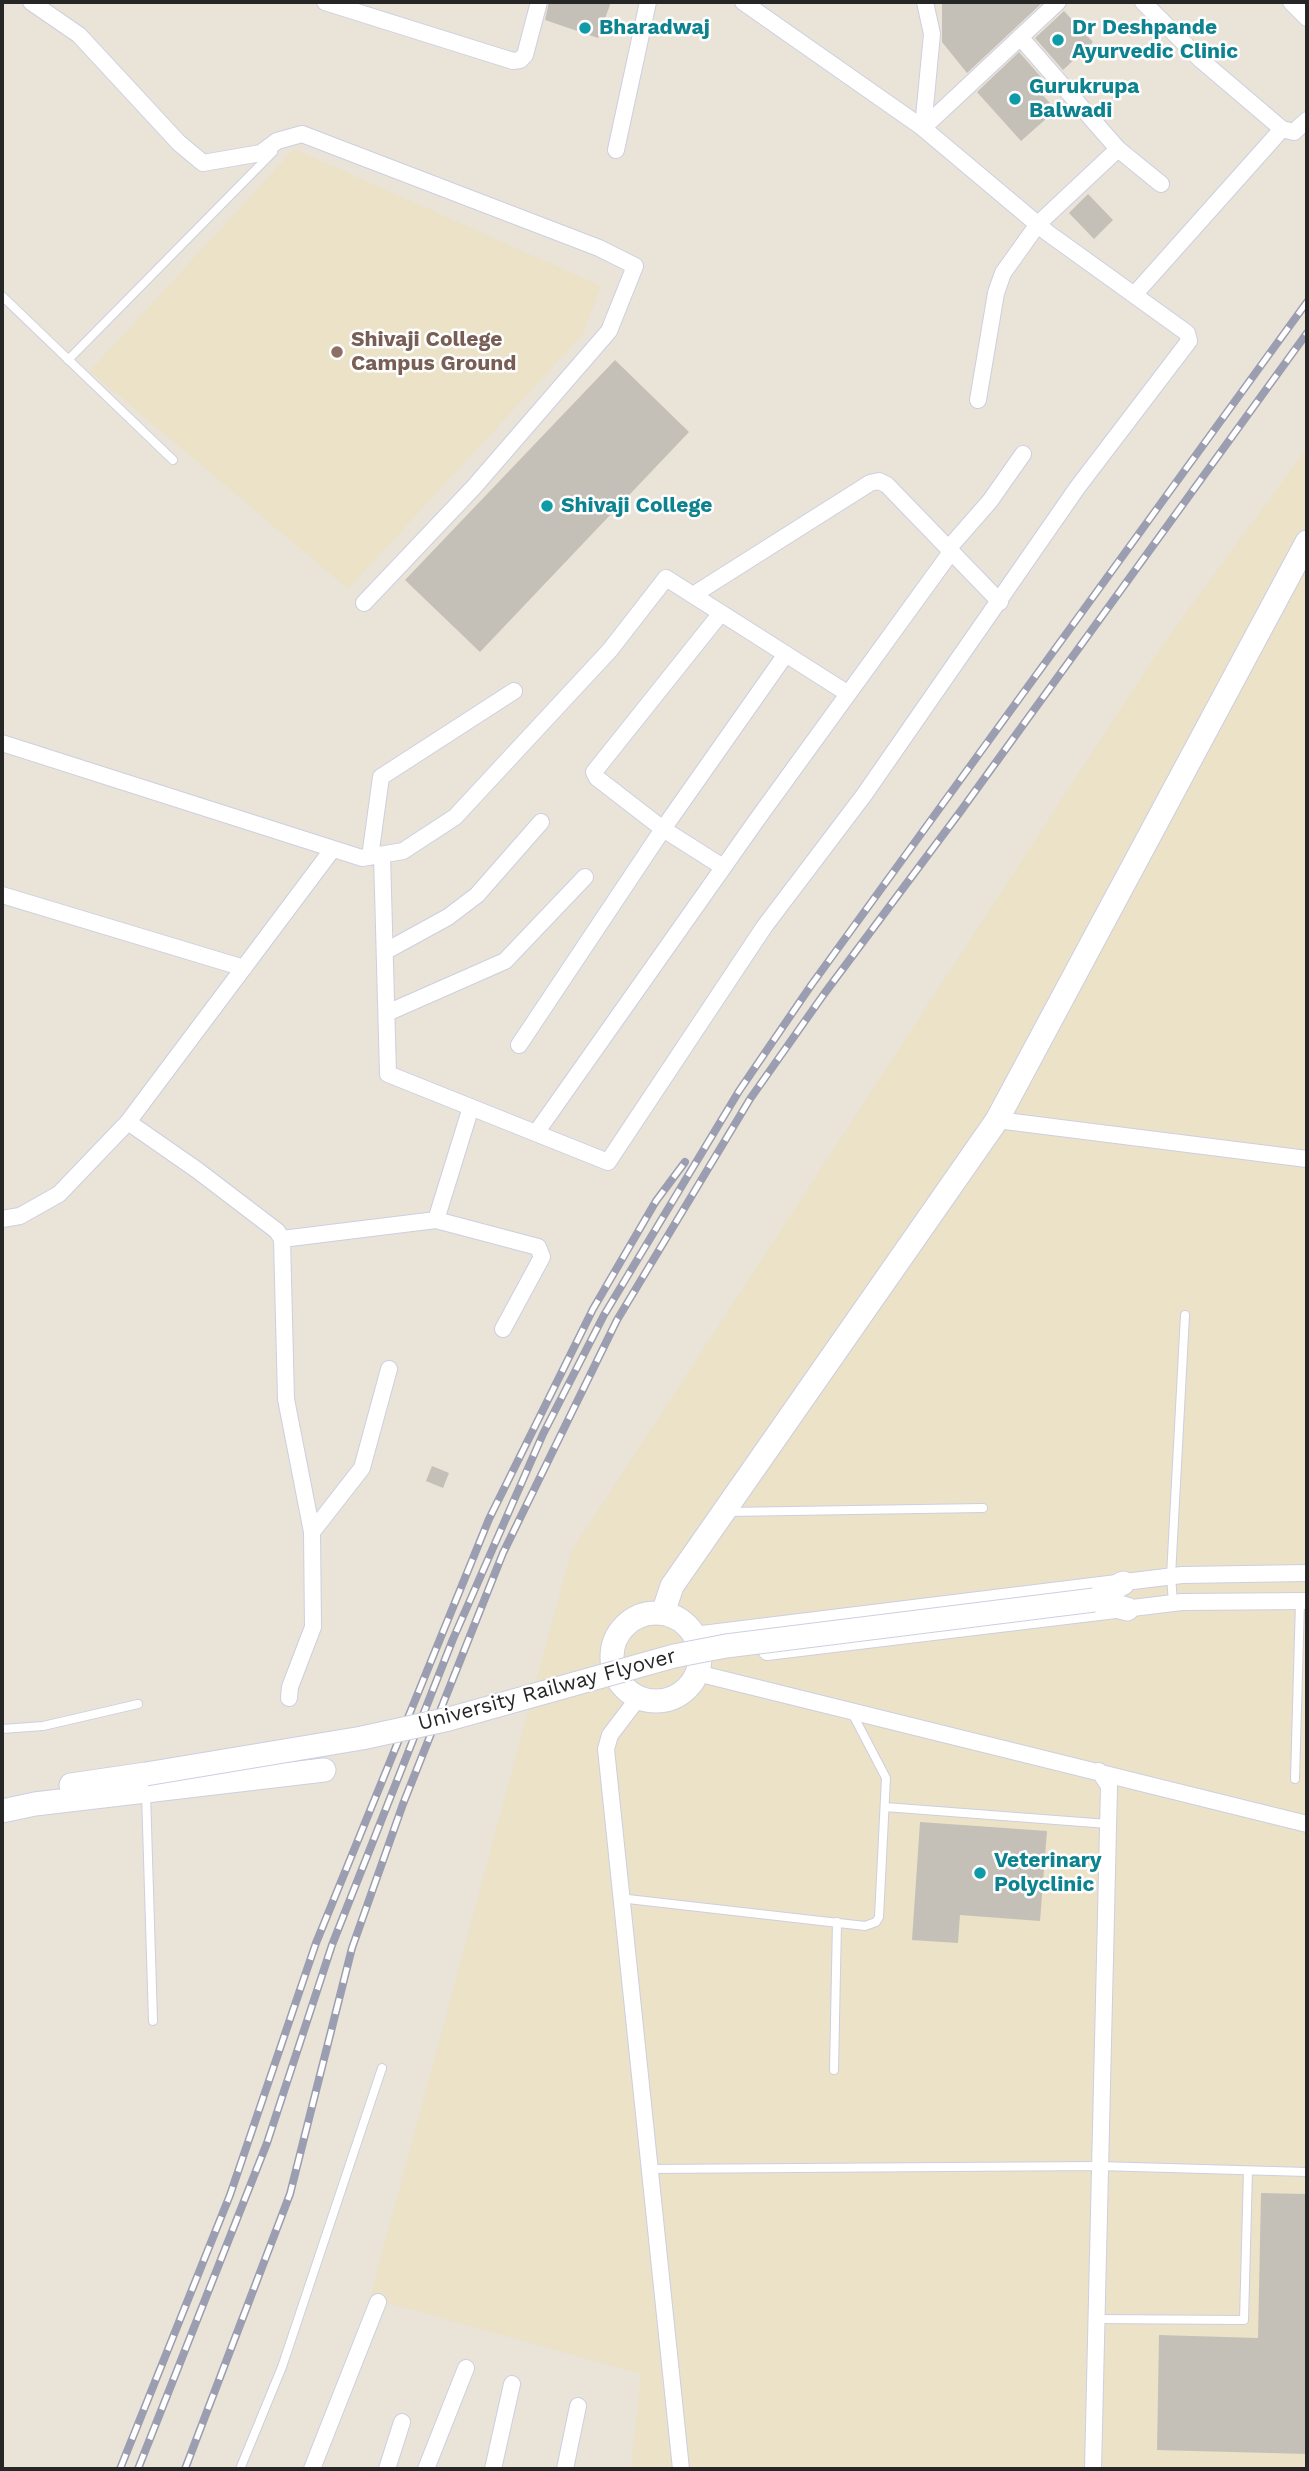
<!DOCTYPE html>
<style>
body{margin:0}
#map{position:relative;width:1309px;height:2471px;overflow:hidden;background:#e9e3d8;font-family:"Work Sans",sans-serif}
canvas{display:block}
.frame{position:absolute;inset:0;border:4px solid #262626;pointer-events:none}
</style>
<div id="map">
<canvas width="1309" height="2471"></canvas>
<div class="frame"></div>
</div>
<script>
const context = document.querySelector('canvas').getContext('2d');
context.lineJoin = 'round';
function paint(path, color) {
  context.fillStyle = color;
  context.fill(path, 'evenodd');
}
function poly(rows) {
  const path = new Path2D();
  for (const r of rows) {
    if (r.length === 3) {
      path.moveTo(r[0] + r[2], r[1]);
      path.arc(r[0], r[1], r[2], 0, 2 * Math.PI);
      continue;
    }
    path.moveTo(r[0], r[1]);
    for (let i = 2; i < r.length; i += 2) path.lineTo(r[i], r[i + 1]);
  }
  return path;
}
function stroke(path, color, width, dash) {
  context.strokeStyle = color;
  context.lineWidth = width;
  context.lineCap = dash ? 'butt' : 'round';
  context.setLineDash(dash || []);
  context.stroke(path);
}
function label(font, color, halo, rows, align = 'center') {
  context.font = font + ' "Work Sans",sans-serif';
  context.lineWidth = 5;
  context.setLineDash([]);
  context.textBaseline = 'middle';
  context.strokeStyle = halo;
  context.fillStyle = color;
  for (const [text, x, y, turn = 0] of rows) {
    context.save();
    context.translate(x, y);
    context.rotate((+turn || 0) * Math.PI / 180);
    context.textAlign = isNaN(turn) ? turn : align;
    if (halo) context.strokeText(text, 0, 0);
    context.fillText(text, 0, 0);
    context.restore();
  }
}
paint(poly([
 [294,149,601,286,583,334,348,589,90,371],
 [1307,448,1307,2469,631,2469,641,2374,370,2298,571,1552,1163,644]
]), '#ebe2c7');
paint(poly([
 [549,2,611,2,598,38,545,20],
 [942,2,1043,2,967,73,942,42],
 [1064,11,1093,42,1063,70,1035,38],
 [1019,52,1048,85,1040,92,1056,110,1021,141,977,92],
 [1088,194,1113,220,1094,239,1069,213],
 [615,360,689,432,480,652,405,580],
 [432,1466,449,1473,443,1488,426,1481],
 [920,1822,1047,1831,1040,1921,960,1915,958,1943,912,1940],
 [1261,2193,1307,2194,1307,2454,1157,2450,1159,2335,1258,2338]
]), '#c4c0b8');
const lane = poly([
 [2,296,173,460],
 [68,360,273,152],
 [727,1512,983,1508],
 [1173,1603,1171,1576,1185,1315],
 [2,1729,43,1726,138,1704],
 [1295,1779,1300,1601],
 [146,1793,153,2021],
 [885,1807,1108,1824],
 [619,1898,865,1926,876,1922,879,1917,886,1778,851,1711],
 [834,2070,837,1922],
 [649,2169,1099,2166,1307,2172],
 [1096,2319,1244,2320,1248,2171],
 [240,2469,282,2367,382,2068]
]);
const street = poly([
 [31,2,79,35,179,143,203,163,261,153,277,141,302,134,599,248,635,266,609,331,474,487,364,603],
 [325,2,513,61,520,60,525,55,539,2],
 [1143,2,1201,60,1282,129,1294,132,1307,120],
 [1291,2,1307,18],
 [1020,37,1118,149,1161,184],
 [923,128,1058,2],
 [923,128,932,34,925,2],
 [616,150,648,2],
 [1134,295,1282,129],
 [978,400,996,293,1003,273,1038,224,1118,149],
 [948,549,990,501,1023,454],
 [693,595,870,483,879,481,887,485,1000,602],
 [721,613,594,772,597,778,663,829,723,867],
 [2,743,362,858,403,851,455,817,610,650,666,578,847,693],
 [382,855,388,1074,608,1162,764,927,864,795,1077,488,1189,341,1187,333,1048,233,923,128,743,2],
 [370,857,381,777,514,691],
 [2,895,244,968],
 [386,951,448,917,477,895,541,822],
 [387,1013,505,961,585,877],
 [519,1045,663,829,786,654],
 [997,1120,1307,1159],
 [128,1122,197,1170,277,1231,282,1239,286,1399,312,1532,313,1627,290,1687,289,1698],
 [536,1133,756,821,951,552],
 [2,1219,20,1216,59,1194,128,1122,332,850],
 [436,1220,471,1107],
 [282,1239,436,1220,538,1247,542,1257,503,1329],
 [312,1532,362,1468,389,1369],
 [694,1635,1182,1575,1307,1573],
 [767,1652,1182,1602,1307,1601],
 [697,1673,1307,1824],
 [639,1697,610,1735,606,1749,681,2469],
 [312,2469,378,2302],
 [387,2469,402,2422],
 [426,2469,466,2368],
 [493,2469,512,2384],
 [565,2469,578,2406],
 [1093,2469,1109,1786,1099,1771]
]);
const secondary = poly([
 [1094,1600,1123,1583],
 [1094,1600,1127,1609],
 [663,1613,672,1586,997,1120,1307,542],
 [656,1657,44],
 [71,1785,146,1774],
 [2,1811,35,1804,324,1770]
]);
stroke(lane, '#cdcfe0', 10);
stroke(street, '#cdcfe0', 18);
stroke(secondary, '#cdcfe0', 25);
stroke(lane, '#fff', 8);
stroke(street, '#fff', 16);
stroke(secondary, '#fff', 23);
const rail = poly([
 [120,2469,230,2195,316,1943,489,1519,593,1309,656,1201,685,1162],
 [138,2469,267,2143,332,1945,453,1639,543,1434,604,1315,739,1091,812,984,1307,302],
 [185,2469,290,2194,352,1948,403,1804,503,1553,617,1320,750,1099,824,994,960,812,1307,333]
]);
stroke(rail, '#9b9db1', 8);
stroke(rail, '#fff', 5, [16]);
const secondaryBridge = poly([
 [146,1774,362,1738,449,1719,674,1656,726,1646,1094,1600]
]);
stroke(secondaryBridge, '#cdcfe0', 25, []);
stroke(secondaryBridge, '#fff', 23);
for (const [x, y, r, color] of [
 [585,28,7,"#0f9aa8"],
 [1058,40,7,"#0f9aa8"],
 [1015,99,7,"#0f9aa8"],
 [337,352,7,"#8d6e63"],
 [547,506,7,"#0f9aa8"],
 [980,1873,7,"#0f9aa8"]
]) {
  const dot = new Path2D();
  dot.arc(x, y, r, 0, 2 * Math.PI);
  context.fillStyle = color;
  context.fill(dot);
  stroke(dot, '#fff', 2.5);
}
label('bold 21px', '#0d838f', '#fff', [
 ["Bharadwaj",599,28],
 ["Dr Deshpande",1072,28],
 ["Ayurvedic Clinic",1072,52],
 ["Gurukrupa",1029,87],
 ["Balwadi",1029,111],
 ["Shivaji College",561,506],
 ["Veterinary",994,1861],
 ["Polyclinic",994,1885]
], 'left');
label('bold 21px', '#785e54', '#fff', [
 ["Shivaji College",351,340],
 ["Campus Ground",351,364]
], 'left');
label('21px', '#262626', '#fff', [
 ["University Railway Flyover",547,1690,-15]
]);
</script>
